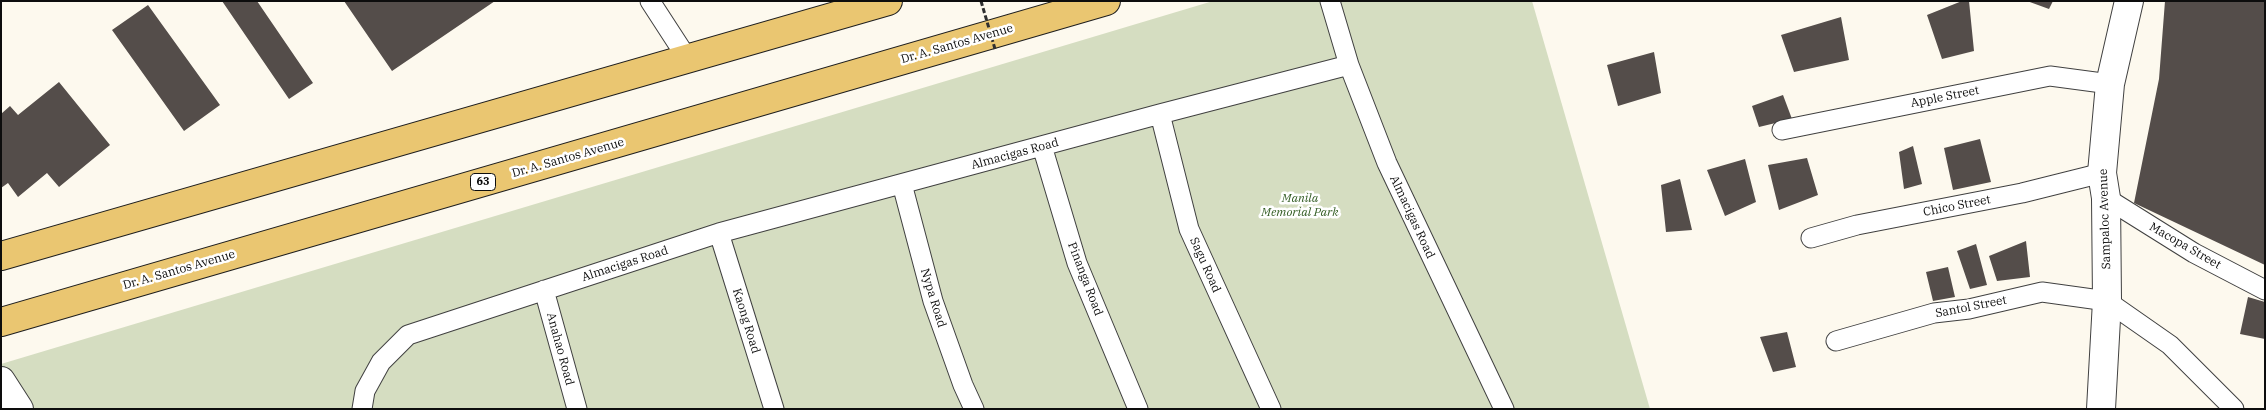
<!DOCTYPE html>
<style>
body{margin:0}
#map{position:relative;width:2266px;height:410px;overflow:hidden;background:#fdf9ee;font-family:"IBM Plex Serif",serif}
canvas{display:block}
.frame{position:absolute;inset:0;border:2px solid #0d0d0d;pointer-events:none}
</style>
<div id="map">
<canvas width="2266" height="410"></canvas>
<div class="frame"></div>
</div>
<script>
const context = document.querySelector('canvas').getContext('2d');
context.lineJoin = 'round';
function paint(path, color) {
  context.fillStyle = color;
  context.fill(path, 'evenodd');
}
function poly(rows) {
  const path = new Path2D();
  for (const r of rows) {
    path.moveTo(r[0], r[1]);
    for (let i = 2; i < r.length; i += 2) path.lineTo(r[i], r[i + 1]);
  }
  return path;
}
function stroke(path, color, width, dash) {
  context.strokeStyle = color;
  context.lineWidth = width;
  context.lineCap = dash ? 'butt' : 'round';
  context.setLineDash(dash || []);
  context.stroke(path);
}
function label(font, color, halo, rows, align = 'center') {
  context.font = font + ' "IBM Plex Serif",serif';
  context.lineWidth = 5;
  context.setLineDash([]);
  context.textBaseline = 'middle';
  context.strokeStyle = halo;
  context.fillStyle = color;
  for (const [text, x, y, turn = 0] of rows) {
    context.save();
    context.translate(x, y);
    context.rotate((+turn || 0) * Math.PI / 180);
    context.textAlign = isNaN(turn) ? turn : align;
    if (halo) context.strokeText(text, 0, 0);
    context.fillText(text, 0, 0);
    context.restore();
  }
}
paint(poly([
 [1213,1,1532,1,1650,409,1,409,1,364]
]), '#d5ddc1');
paint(poly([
 [222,1,257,1,313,83,289,99],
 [344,1,495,1,392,71],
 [1962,1,1969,1,1974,51,1942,59,1927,15],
 [2027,1,2053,1,2049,9],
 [2165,1,2265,1,2265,265,2134,203,2159,79],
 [148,5,220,105,184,131,112,30],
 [1841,17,1849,60,1794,72,1781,35],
 [1654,52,1661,93,1618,106,1607,65],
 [59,82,110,145,59,187,47,173,18,197,8,183,1,188,1,114,10,106,18,115],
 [1783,95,1792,119,1759,127,1752,106],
 [1980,139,1991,182,1953,190,1944,148],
 [1913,146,1922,184,1904,189,1899,152],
 [1807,158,1818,195,1779,210,1768,165],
 [1745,159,1756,202,1725,216,1707,170],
 [1680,179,1692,230,1666,232,1661,185],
 [2026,241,2030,277,1997,281,1989,256],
 [1976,244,1987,285,1970,289,1957,251],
 [1948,267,1955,297,1933,301,1926,272],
 [2248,297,2265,302,2265,339,2240,334],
 [1787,332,1796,367,1773,372,1760,337]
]), '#544d4a');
const lane = poly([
 [650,1,687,58],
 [1330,1,1349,65,1387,163,1504,409],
 [1160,114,1189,229,1271,409],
 [1782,130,2050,76,2110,84],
 [1042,146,1077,263,1138,409],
 [902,184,933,301,963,385,974,409],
 [2106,198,2194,253,2265,290],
 [719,233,774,409],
 [1811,238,1857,225,2022,193,2102,173],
 [544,290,577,409],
 [1836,341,1934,313,1969,309,2042,292,2107,301,2170,345,2234,409],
 [362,409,365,391,381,362,408,335,719,233,1160,114,1349,65]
]);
const street = poly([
 [1,381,19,409],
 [2101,409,2107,301,2106,198,2102,173,2110,84,2129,1]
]);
const primary = poly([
 [1,256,888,1],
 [1,322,1106,1]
]);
stroke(lane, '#404040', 21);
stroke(street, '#404040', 30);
stroke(primary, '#1e1e1e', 30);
stroke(lane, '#fff', 19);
stroke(street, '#fff', 28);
stroke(primary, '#eac671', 28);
stroke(poly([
 [981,1,995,49]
]), '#2f2f2f', 3, [5, 2.5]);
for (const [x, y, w] of [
 [483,182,25]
]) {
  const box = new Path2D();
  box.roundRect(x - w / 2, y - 8.5, w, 17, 4);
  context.fillStyle = '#fff';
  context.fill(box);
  stroke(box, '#0d0d0d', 1);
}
label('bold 11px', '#0d0d0d', null, [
 ["63",483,182]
]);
label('12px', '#0d0d0d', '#fff', [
 ["Dr. A. Santos Avenue",957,44,-16],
 ["Apple Street",1945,97,-11],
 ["Almacigas Road",1015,154,-15],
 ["Dr. A. Santos Avenue",568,158,-16],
 ["Chico Street",1957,206,-11],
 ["Almacigas Road",1412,217,65],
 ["Sampaloc Avenue",2105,219,-92],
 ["Macopa Street",2185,246,30],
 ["Almacigas Road",625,264,-18],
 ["Sagu Road",1205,265,66],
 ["Dr. A. Santos Avenue",179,270,-16],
 ["Pinanga Road",1085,279,69],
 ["Nypa Road",933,298,73],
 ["Santol Street",1971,307,-11],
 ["Kaong Road",746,321,73],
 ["Anahao Road",560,349,75]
]);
label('italic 12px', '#335d24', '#fff', [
 ["Manila",1300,199],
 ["Memorial Park",1300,213]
]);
</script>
